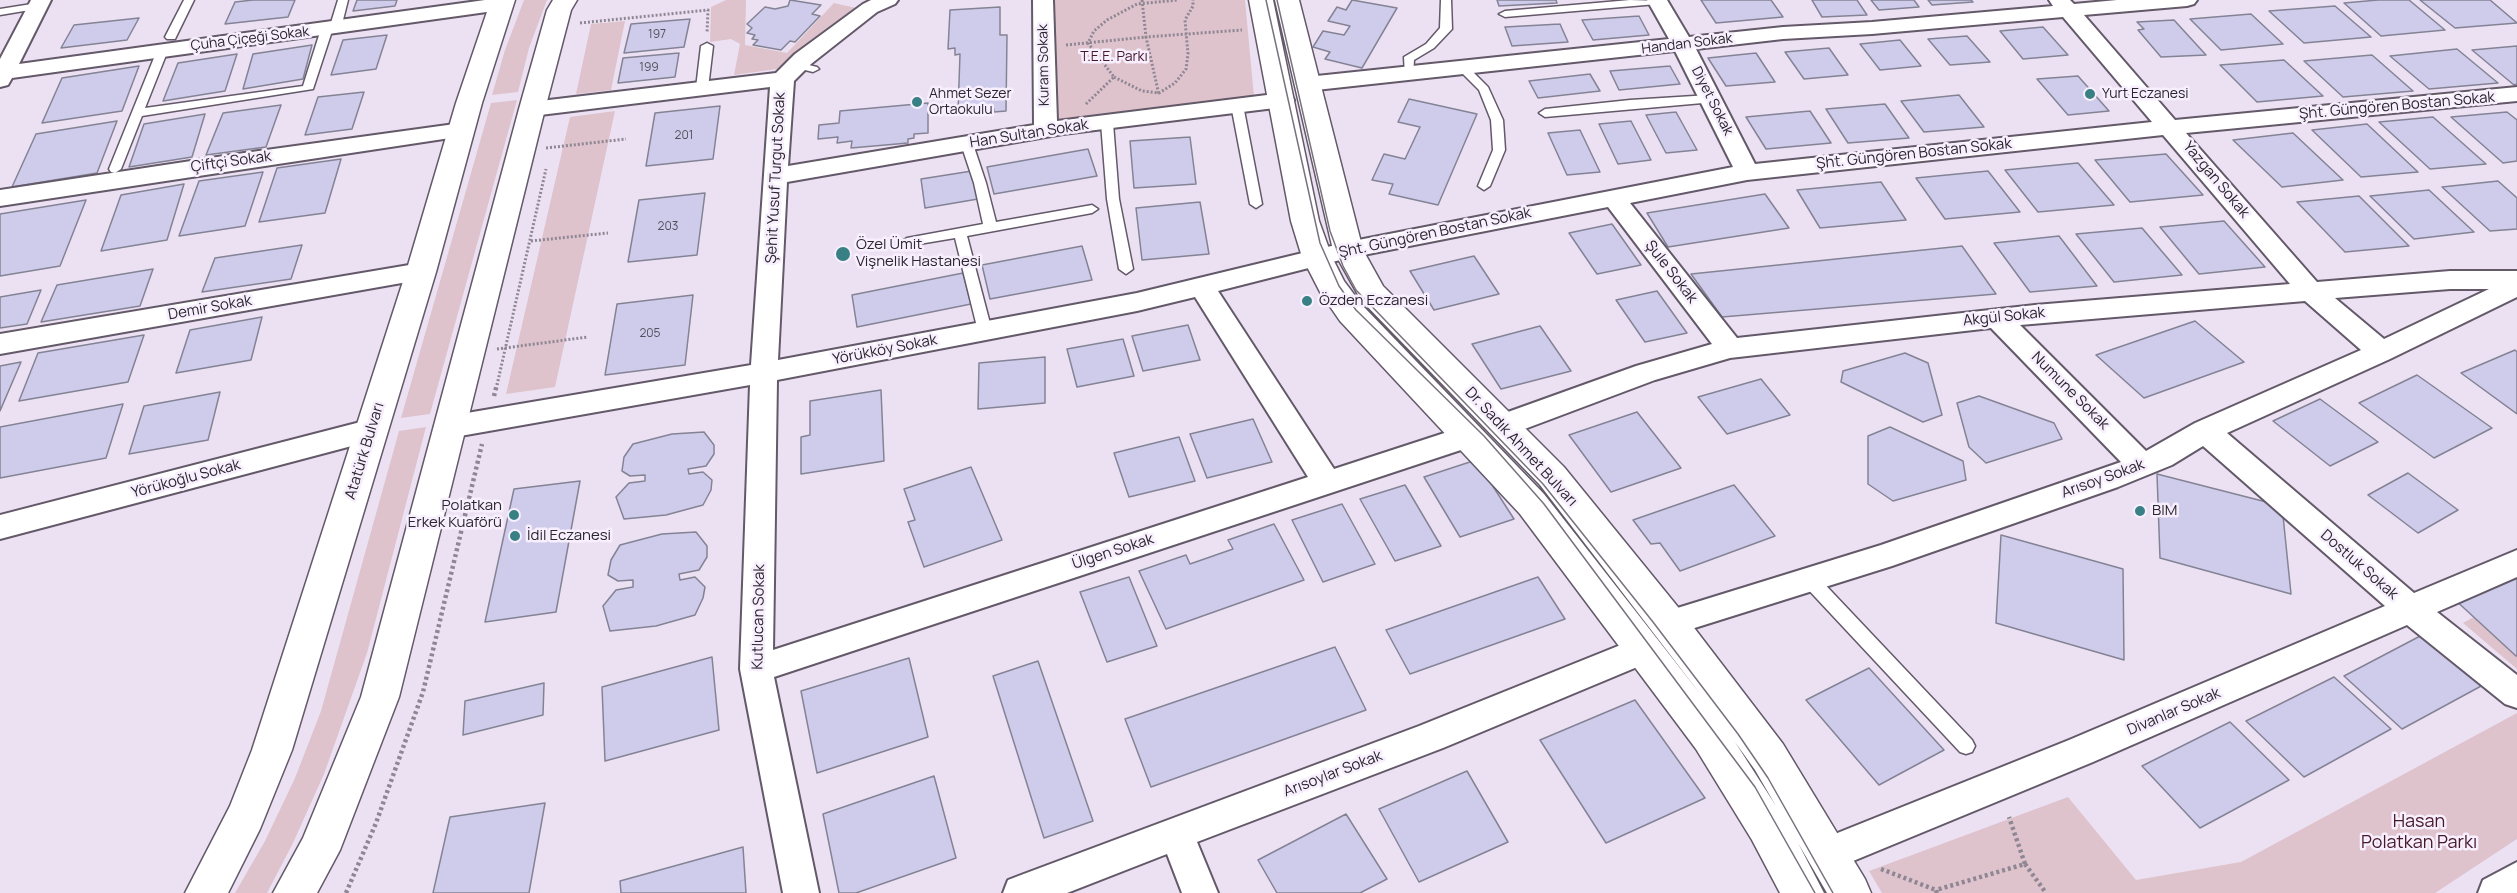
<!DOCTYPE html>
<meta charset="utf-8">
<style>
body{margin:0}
canvas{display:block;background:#ece1f3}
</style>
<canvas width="2517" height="893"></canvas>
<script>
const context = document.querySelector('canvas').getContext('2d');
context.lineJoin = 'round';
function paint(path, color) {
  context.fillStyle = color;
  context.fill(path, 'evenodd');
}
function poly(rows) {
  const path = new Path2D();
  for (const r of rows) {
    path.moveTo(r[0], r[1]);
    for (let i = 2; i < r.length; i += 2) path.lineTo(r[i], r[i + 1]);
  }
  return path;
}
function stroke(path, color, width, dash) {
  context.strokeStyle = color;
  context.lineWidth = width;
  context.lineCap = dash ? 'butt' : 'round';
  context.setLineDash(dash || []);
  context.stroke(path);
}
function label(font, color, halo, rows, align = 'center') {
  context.font = font + ' Manrope,sans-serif';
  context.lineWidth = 5;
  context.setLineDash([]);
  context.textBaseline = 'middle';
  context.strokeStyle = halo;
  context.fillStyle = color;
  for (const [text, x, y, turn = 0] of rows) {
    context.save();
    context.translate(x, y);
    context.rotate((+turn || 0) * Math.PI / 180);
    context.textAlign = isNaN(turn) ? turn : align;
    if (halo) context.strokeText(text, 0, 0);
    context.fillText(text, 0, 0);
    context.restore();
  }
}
paint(poly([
 [524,0,547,0,529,48,518,92,492,95,505,50],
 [726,0,746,0,745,45,787,53,834,3,856,8,777,69,734,75,740,44,731,39,710,42,711,7],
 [1054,0,1245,0,1254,97,1058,122],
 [625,21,611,90,576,94,591,24],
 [517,100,430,414,401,418,491,103],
 [615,111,555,387,506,394,570,117],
 [426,427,367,653,324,774,293,843,267,893,235,893,265,841,295,778,321,711,399,431],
 [2517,593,2517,669,2463,623],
 [2517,713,2517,839,2435,893,1882,893,1869,871,2068,797,2136,880,2241,862]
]), '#dec3cc');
const building = poly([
 [253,0,295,0,288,17,225,24,235,2,253,0],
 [357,0,397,0,395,6,353,11,357,0],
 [790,0,821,5,812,14,820,16,795,42,790,41,781,50,753,45,758,40,752,39,755,35,747,33,752,28,747,24,765,7,775,9,788,6,790,0],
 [1352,0,1397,8,1362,68,1325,59,1330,52,1313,47,1323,31,1344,35,1350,26,1328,21,1337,7,1346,10,1352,0],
 [1497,0,1556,0,1557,3,1499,6,1497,0],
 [1701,0,1771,0,1783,17,1716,23,1701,0],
 [1812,0,1857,0,1867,15,1822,17,1812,0],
 [1871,0,1914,0,1919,7,1879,10,1871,0],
 [1928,0,1971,0,1973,2,1932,5,1928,0],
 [2378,0,2409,0,2445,30,2381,36,2344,3,2378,0],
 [2420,0,2490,0,2517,23,2455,28,2420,0],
 [2335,6,2371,37,2304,43,2269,11,2335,6],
 [1000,7,1000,35,1007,35,1006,111,994,112,994,109,958,112,960,54,955,55,955,48,948,49,950,10,1000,7],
 [2251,14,2283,44,2221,50,2190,19,2251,14],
 [1639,16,1649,35,1593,40,1582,20,1639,16],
 [139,18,127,40,61,48,74,25,139,18],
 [690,19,684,47,624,53,631,24,690,19],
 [2174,20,2206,55,2161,57,2138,30,2144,29,2137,22,2174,20],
 [1560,24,1568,42,1512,46,1505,27,1560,24],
 [2043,27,2068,55,2023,59,2000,31,2043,27],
 [387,35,376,69,331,75,343,40,387,35],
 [1967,36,1990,62,1950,65,1928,39,1967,36],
 [1900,40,1921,66,1880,70,1860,44,1900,40],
 [312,45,303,79,243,89,253,54,312,45],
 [2517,46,2517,84,2514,85,2472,50,2517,46],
 [1829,48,1848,75,1804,79,1785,52,1829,48],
 [2457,49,2498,83,2429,89,2390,56,2457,49],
 [679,53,675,77,618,83,623,58,679,53],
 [1756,53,1775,82,1726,86,1708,58,1756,53],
 [237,54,225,91,163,101,178,63,237,54],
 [2372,55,2413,91,2343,97,2304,61,2372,55],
 [2284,60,2323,96,2257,102,2220,65,2284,60],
 [139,66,122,111,42,123,62,78,139,66],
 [1670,66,1680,84,1619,90,1610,71,1670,66],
 [1590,74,1600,91,1538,98,1529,81,1590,74],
 [2078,76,2109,111,2068,115,2037,79,2078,76],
 [364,92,352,129,305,135,318,97,364,92],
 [1959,95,1984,127,1924,132,1901,101,1959,95],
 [1409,99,1477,114,1438,205,1389,194,1393,184,1372,180,1384,154,1405,159,1420,127,1398,122,1409,99],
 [928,103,928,133,914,134,914,138,908,139,908,143,851,148,852,141,837,143,838,137,818,139,819,125,839,123,840,111,928,103],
 [1885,104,1909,138,1848,143,1826,109,1885,104],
 [281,105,266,147,206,155,223,113,281,105],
 [720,106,713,159,646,166,655,113,720,106],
 [1810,111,1831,143,1766,149,1746,117,1810,111],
 [1676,112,1697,150,1666,153,1646,115,1676,112],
 [2507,112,2517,120,2517,161,2503,163,2451,117,2507,112],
 [205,114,192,157,129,167,144,124,205,114],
 [2433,117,2486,164,2430,169,2379,122,2433,117],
 [117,121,97,173,12,187,36,134,117,121],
 [1631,121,1651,160,1618,164,1599,124,1631,121],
 [2367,124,2418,172,2361,177,2312,130,2367,124],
 [1580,130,1600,172,1567,175,1548,133,1580,130],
 [2293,133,2343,180,2282,187,2233,140,2293,133],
 [1190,137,1196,184,1134,188,1130,141,1190,137],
 [1088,149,1097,176,994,194,987,167,1088,149],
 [2166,154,2203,195,2130,202,2095,160,2166,154],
 [341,159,325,213,259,222,277,168,341,159],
 [2078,163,2114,205,2038,212,2005,170,2078,163],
 [972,171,978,199,925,208,921,179,972,171],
 [1988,171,2020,212,1945,219,1916,178,1988,171],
 [263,172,245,226,179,236,199,181,263,172],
 [2498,181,2517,198,2517,229,2490,231,2442,187,2498,181],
 [1881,182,1906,220,1820,228,1797,190,1881,182],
 [184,184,167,240,101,251,121,195,184,184],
 [2429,190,2474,232,2414,239,2370,196,2429,190],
 [705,193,697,255,628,262,639,200,705,193],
 [1765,194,1789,228,1668,247,1647,213,1765,194],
 [2359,196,2409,246,2345,252,2297,202,2359,196],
 [86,200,60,266,0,276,0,214,86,200],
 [1200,202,1209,254,1142,260,1136,208,1200,202],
 [2224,221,2265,267,2199,274,2160,227,2224,221],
 [1612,224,1641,265,1597,274,1569,233,1612,224],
 [2142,228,2182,275,2114,282,2076,234,2142,228],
 [2059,236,2097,286,2030,292,1994,243,2059,236],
 [302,245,291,279,202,292,215,258,302,245],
 [1082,246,1092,280,990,299,982,265,1082,246],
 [1962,246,1996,294,1722,317,1691,274,1962,246],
 [1474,256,1499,294,1434,310,1410,271,1474,256],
 [153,269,140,306,41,322,57,285,153,269],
 [963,273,971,304,857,327,852,295,963,273],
 [41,290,27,324,0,328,0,297,41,290],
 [1657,291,1687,333,1645,342,1616,300,1657,291],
 [693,295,685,365,605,375,617,304,693,295],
 [262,317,251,360,176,373,190,330,262,317],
 [2195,321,2244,362,2144,398,2096,355,2195,321],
 [1188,325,1200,360,1143,371,1132,336,1188,325],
 [1540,326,1571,371,1501,389,1472,344,1540,326],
 [144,335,128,382,19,401,38,353,144,335],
 [1123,339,1134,376,1077,387,1067,349,1123,339],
 [2515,350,2517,352,2517,414,2461,373,2515,350],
 [1905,353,1928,363,1942,415,1923,422,1841,382,1843,371,1905,353],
 [1045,357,1045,403,978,409,979,363,1045,357],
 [21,362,0,411,0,366,21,362],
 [2417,375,2492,428,2434,458,2359,403,2417,375],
 [1761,379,1790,415,1727,434,1698,397,1761,379],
 [881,390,884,461,801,474,801,437,810,435,810,401,881,390],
 [220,392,208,440,129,454,144,406,220,392],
 [1979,396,2054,423,2062,439,1986,463,1969,447,1957,403,1979,396],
 [2320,399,2378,442,2330,466,2273,421,2320,399],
 [123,404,106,458,0,478,0,427,123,404],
 [1637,412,1681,468,1611,492,1569,435,1637,412],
 [1253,419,1272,462,1207,478,1190,434,1253,419],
 [1890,427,1963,461,1966,480,1893,501,1868,484,1868,436,1890,427],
 [704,432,714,445,714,454,706,466,688,469,689,474,703,472,712,480,711,490,703,505,666,515,624,519,616,497,629,483,645,481,645,475,630,476,622,471,624,457,633,444,672,434,704,432],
 [1179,437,1195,481,1129,497,1114,453,1179,437],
 [1476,460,1514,519,1460,537,1424,477,1476,460],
 [971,467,1002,540,924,567,908,522,915,520,904,489,971,467],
 [2408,473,2458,510,2418,533,2368,495,2408,473],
 [2157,474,2282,506,2291,594,2160,558,2157,474],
 [580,481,556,612,485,622,514,489,580,481],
 [1405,485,1441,546,1395,561,1360,499,1405,485],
 [1734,485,1775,536,1680,571,1660,543,1651,544,1633,520,1734,485],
 [1342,504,1375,564,1323,582,1292,520,1342,504],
 [1274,524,1304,580,1166,629,1139,571,1186,555,1190,564,1233,549,1228,540,1274,524],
 [696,532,707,546,707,557,699,570,679,574,680,580,695,577,705,587,703,598,695,615,656,626,610,631,603,606,616,590,633,587,633,580,618,581,608,575,611,560,620,545,662,534,696,532],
 [2001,535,2123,569,2124,660,1996,623,2001,535],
 [1129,577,1157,646,1107,662,1080,592,1129,577],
 [1538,577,1565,619,1410,674,1386,630,1538,577],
 [2517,577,2517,656,2516,656,2452,597,2517,577],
 [2424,634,2483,685,2402,729,2344,676,2424,634],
 [1335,647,1366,710,1151,787,1125,719,1335,647],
 [712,657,719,730,605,761,602,687,712,657],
 [909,658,928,737,817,773,801,691,909,658],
 [1038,661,1093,821,1044,838,993,676,1038,661],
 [1869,668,1944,750,1879,785,1806,700,1869,668],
 [2334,677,2391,729,2304,777,2246,721,2334,677],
 [544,683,543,715,463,735,465,701,544,683],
 [1635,700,1705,798,1606,843,1540,740,1635,700],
 [2230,722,2289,780,2200,828,2142,766,2230,722],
 [1467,771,1508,842,1419,882,1379,809,1467,771],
 [934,776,956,858,856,893,839,893,823,814,934,776],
 [545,803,529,893,433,893,450,817,545,803],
 [1346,814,1387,879,1360,893,1277,893,1258,860,1346,814],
 [743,847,746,893,621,893,620,881,743,847]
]);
paint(building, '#cfcceb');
stroke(building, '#848395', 1.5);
const service = poly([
 [184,0,194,0,175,39,167,39,165,37,184,0],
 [338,0,348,0,341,28,332,31,313,89,142,116,121,169,115,173,111,172,109,169,158,48,162,47,168,50,145,108,303,86,321,29,330,26,338,0],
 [1441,0,1451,0,1452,29,1434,48,1414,60,1413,76,1405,76,1404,57,1426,44,1440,28,1441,0],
 [1630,0,1662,1,1657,4,1505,17,1499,14,1505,11,1630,0],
 [38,3,42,4,42,8,0,15,0,9,38,3],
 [707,43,713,46,708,88,702,92,696,88,701,46,707,43],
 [797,62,817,67,819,69,813,72,793,67,793,63,797,62],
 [1463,65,1467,66,1488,87,1503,120,1505,150,1490,186,1484,190,1478,186,1493,150,1491,120,1479,90,1457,68,1463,65],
 [1710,95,1716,99,1714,102,1545,117,1539,113,1545,109,1630,100,1710,95],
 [1237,101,1243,105,1262,204,1256,208,1250,204,1231,105,1237,101],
 [1107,119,1113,123,1119,199,1133,269,1126,274,1119,269,1107,199,1101,123,1107,119],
 [967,140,973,144,986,183,996,222,1092,205,1098,209,1092,213,967,236,992,331,985,336,978,331,955,238,907,246,900,242,907,238,983,224,974,183,961,144,967,140],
 [1809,572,1815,574,1972,740,1975,746,1972,752,1966,754,1960,752,1803,584,1801,579,1803,574,1809,572]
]);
const minor = poly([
 [31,0,51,0,19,64,485,0,509,0,511,4,508,8,501,10,12,78,8,85,0,87,0,59,31,0],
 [871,0,898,0,895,4,877,12,811,64,794,81,788,166,1034,125,1033,0,1053,0,1057,121,1283,93,1291,95,1294,100,1291,105,1283,107,1063,134,787,182,778,360,1137,293,1348,242,1733,167,1675,51,1307,91,1299,89,1296,84,1299,79,1307,77,1669,39,1647,0,1667,0,1689,37,1783,27,1872,22,2053,6,2049,0,2070,0,2074,4,2117,0,2197,0,2194,4,2187,6,2084,15,2175,120,2517,87,2517,101,2186,133,2317,282,2450,271,2517,271,2517,297,2390,359,2227,433,2414,593,2517,550,2517,577,2437,612,2517,675,2517,708,2505,704,2407,625,2093,762,1841,866,1828,871,1815,866,1810,854,1815,842,2069,740,2385,606,2203,446,2172,465,2118,487,1892,566,1669,636,1658,632,1653,623,1658,614,1881,545,2121,462,1991,328,1730,358,1655,380,1514,433,1504,436,1494,433,1490,425,1494,417,1636,366,1712,344,1608,207,1348,258,1218,291,1334,469,1469,425,1479,428,1483,436,1479,444,774,677,819,893,783,893,740,669,750,385,449,438,439,435,435,427,439,419,449,416,751,365,770,87,532,116,524,114,521,109,524,104,532,102,776,73,795,54,863,4,871,0],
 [2063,17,2152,122,1755,164,1696,49,1783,39,1872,34,2063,17],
 [2163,135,2290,284,2035,305,1737,338,1630,203,1747,180,2163,135],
 [2450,289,2489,289,2384,339,2335,298,2450,289],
 [1195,297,1308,477,773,650,777,380,1137,311,1195,297],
 [2305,301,2361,350,2195,423,2146,451,2020,325,2305,301],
 [462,123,470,125,473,130,470,135,0,206,0,190,237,154,462,123],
 [421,263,430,266,434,272,430,278,0,354,0,334,421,263],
 [372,419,382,422,386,430,382,438,0,539,0,515,372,419],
 [1643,636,1654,640,1659,650,1654,660,1443,748,1197,842,1218,893,1182,893,1167,854,1067,893,1003,893,1008,880,1021,875,1419,726,1643,636],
 [2517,862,2517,893,2478,893,2483,880,2517,862]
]);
const secondary = poly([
 [1249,0,1273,0,1319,221,1332,257,1344,281,1362,305,1544,494,1701,695,1540,485,1361,300,1333,250,1275,0,1299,0,1363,250,1383,286,1564,467,1682,612,1783,744,1865,879,1871,893,1827,893,1798,843,1824,893,1780,893,1752,840,1696,749,1520,514,1340,321,1320,292,1302,257,1291,221,1249,0],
 [1735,742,1755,770,1776,806,1735,742]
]);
const primary = poly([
 [491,0,515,0,482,103,436,272,292,750,260,829,228,893,185,893,230,806,252,750,406,272,456,103,491,0],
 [553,0,577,0,571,10,545,109,399,697,340,850,317,893,273,893,303,838,361,697,519,109,547,10,553,0]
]);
stroke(service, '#635969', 3);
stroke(minor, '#635969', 4);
stroke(secondary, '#635969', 3);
stroke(primary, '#635969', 3);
stroke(poly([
 [1142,0,1146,37,1242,30],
 [580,23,708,10,707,33],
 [1066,45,1146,37,1159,95],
 [1114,77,1142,91,1159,93,1175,83,1186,69,1188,54,1185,20,1193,6,1193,0],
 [1086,104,1114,77,1088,43,1094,31,1107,20,1137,4,1178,0],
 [546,148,626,139],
 [531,241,608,233],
 [497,349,588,337],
 [497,385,546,169]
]), '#8e8793', 3, [2, 2]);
stroke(poly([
 [494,396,497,384],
 [2025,864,2046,893],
 [1881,869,1936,890],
 [346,893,376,823,423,692,482,444],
 [1937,893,1936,890,2025,864,2009,817]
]), '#8e8793', 4.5, [3, 3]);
paint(service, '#fff');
paint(minor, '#fff');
paint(secondary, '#fff');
paint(primary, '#fff');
stroke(poly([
 [1266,0,1320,243,1339,286,1356,310,1484,436,1544,504,1755,787,1815,893],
 [1277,0,1330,231,1343,266,1356,290,1543,484,1653,622,1738,734,1768,778,1833,893]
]), '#79727e', 1.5);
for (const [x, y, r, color] of [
 [2090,94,6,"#388083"],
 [917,102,6,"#388083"],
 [843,254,8,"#388083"],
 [1307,301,6,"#388083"],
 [2140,511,6,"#388083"],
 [514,515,6,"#388083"],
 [515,536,6,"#388083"]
]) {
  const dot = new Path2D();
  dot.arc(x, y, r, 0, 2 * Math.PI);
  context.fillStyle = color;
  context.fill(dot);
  stroke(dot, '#f8effe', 2);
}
label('12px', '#53505c', null, [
 ["197",657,35],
 ["199",649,68],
 ["201",684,136],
 ["203",668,227],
 ["205",650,334]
]);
label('14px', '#2a262d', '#f8effe', [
 ["Çuha Çiçeği Sokak",250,39,-7],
 ["Handan Sokak",1687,44,-7],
 ["Kuram Sokak",1044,65,-91],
 ["Diyet Sokak",1712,101,63]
]);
label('14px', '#45182a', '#f8effe', [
 ["T.E.E. Parkı",1114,57]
]);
label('14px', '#2a262d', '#f8effe', [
 ["Ahmet Sezer",929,94],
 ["Ortaokulu",929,110],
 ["Yurt Eczanesi",2102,94]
], 'left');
label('15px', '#2a262d', '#f8effe', [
 ["Şht. Güngören Bostan Sokak",2397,106,-5],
 ["Han Sultan Sokak",1029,134,-9],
 ["Şht. Güngören Bostan Sokak",1914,154,-6],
 ["Çiftçi Sokak",231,162,-8],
 ["Şehit Yusuf Turgut Sokak",776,178,-87],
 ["Yazgan Sokak",2216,180,50],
 ["Şht. Güngören Bostan Sokak",1435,233,-12],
 ["Şule Sokak",1671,272,52],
 ["Demir Sokak",210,308,-10],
 ["Akgül Sokak",2004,317,-6],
 ["Yörükköy Sokak",885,350,-11],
 ["Numune Sokak",2070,391,45],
 ["Dr. Sadık Ahmet Bulvarı",1521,447,47],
 ["Atatürk Bulvarı",365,451,-73],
 ["Yörükoğlu Sokak",186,479,-15],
 ["Arısoy Sokak",2103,479,-20],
 ["Ülgen Sokak",1113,552,-18],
 ["Dostluk Sokak",2359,565,41],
 ["Kutlucan Sokak",759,617,-89],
 ["Divanlar Sokak",2174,712,-23],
 ["Arısoylar Sokak",1333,774,-21]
]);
label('15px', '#2a262d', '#f8effe', [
 ["Özel Ümit",856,245],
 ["Vişnelik Hastanesi",856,262],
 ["Özden Eczanesi",1319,301],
 ["Polatkan",502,506,"right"],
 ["Erkek Kuaförü",502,523,"right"],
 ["BIM",2152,511],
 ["İdil Eczanesi",527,536]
], 'left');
label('18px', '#45182a', '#f8effe', [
 ["Hasan",2419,822],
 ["Polatkan Parkı",2419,843]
]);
</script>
